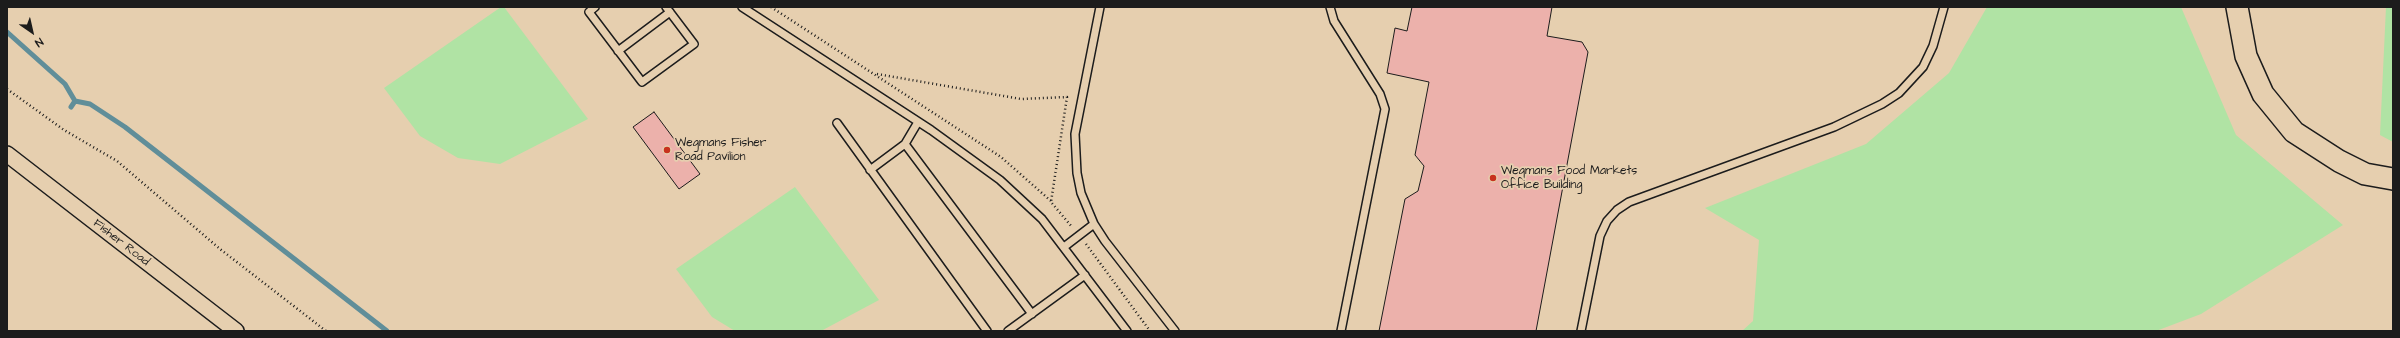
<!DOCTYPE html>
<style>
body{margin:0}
#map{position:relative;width:2400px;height:338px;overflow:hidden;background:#e6cfaf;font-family:"Architects Daughter",sans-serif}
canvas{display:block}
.frame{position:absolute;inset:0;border:8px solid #1c1c1c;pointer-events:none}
.north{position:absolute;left:12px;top:12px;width:40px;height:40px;-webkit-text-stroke:3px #e6cfaf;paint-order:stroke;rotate:146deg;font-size:11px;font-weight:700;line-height:16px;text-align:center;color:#1c1c1c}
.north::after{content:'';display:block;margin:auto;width:14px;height:18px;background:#1c1c1c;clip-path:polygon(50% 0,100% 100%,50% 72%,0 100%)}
</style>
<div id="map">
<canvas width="2400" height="338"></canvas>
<div class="frame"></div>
<div class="north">N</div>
</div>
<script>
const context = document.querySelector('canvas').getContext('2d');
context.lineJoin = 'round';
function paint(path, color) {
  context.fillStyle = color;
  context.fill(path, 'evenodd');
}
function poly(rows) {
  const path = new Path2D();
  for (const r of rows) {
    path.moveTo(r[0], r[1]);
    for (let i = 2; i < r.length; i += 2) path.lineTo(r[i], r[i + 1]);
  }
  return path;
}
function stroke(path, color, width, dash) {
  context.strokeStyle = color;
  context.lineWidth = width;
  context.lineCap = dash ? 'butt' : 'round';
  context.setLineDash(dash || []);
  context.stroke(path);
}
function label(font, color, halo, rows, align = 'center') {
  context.font = font + ' "Architects Daughter",sans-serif';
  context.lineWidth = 3.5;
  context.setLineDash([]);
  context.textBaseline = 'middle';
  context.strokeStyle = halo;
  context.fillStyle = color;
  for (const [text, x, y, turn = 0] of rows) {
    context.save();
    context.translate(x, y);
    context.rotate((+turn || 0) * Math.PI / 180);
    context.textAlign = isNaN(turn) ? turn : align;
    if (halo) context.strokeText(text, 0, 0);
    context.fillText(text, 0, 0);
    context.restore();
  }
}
paint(poly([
 [501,7,504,7,588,119,500,164,458,158,420,136,384,88],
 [1987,7,2181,7,2236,135,2343,225,2201,314,2156,331,1742,331,1753,321,1759,240,1705,208,1866,144,1949,73],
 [2386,7,2393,7,2393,142,2380,135],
 [795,187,879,300,821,331,735,331,712,317,676,269]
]), '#b0e3a4');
stroke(poly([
 [7,32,65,84,75,101,71,107],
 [75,101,90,104,125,127,387,331]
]), '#608e99', 5);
const building = poly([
 [1412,7,1552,7,1547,36,1582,42,1588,52,1536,331,1379,331,1405,199,1418,191,1424,166,1415,155,1429,82,1387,73,1395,28,1407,31,1412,7],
 [654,112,700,174,679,189,633,127,654,112]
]);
paint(building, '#ecb1ab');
stroke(building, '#1c1c1c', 1);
const lane = poly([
 [595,7,589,12,642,82,694,44,666,7],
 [742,7,931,130,1000,180,1042,219,1127,331],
 [1100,7,1075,134,1077,173,1081,193,1094,224,1105,241,1175,331],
 [1330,7,1334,21,1380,94,1385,109,1341,331],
 [618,51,670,12],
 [837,123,987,331],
 [905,144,918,122],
 [870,170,905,144,1032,314],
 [1064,247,1094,224],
 [1008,331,1085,275],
 [1581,331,1600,236,1607,221,1617,210,1629,202,1834,127,1882,104,1899,93,1923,67,1933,46,1944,7]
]);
const street = poly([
 [7,154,236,331]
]);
const secondary = poly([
 [2237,7,2246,56,2263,94,2294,132,2339,161,2365,174,2393,179]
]);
stroke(lane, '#1c1c1c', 10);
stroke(street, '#1c1c1c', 18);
stroke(secondary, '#1c1c1c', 24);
stroke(poly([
 [771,7,1001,157,1051,201],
 [877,74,1021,99,1067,97,1051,202,1072,227],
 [7,89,64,130,117,161,220,249,326,331],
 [1086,244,1150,331]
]), '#1c1c1c', 2.5, [1, 3]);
stroke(lane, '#e6cfaf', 7);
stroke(street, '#e6cfaf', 15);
stroke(secondary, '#e6cfaf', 21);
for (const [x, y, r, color] of [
 [667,150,4,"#c8321e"],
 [1493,178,4,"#c8321e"]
]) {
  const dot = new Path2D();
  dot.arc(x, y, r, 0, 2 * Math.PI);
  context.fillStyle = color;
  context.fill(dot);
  stroke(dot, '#e6cfaf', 1.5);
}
label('12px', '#1c1c1c', '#e6cfaf', [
 ["Wegmans Fisher",675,143],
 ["Road Pavilion",675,157],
 ["Wegmans Food Markets",1501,171],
 ["Office Building",1501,185]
], 'left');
label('12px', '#1c1c1c', '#e6cfaf', [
 ["Fisher Road",121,243,38]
]);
</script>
